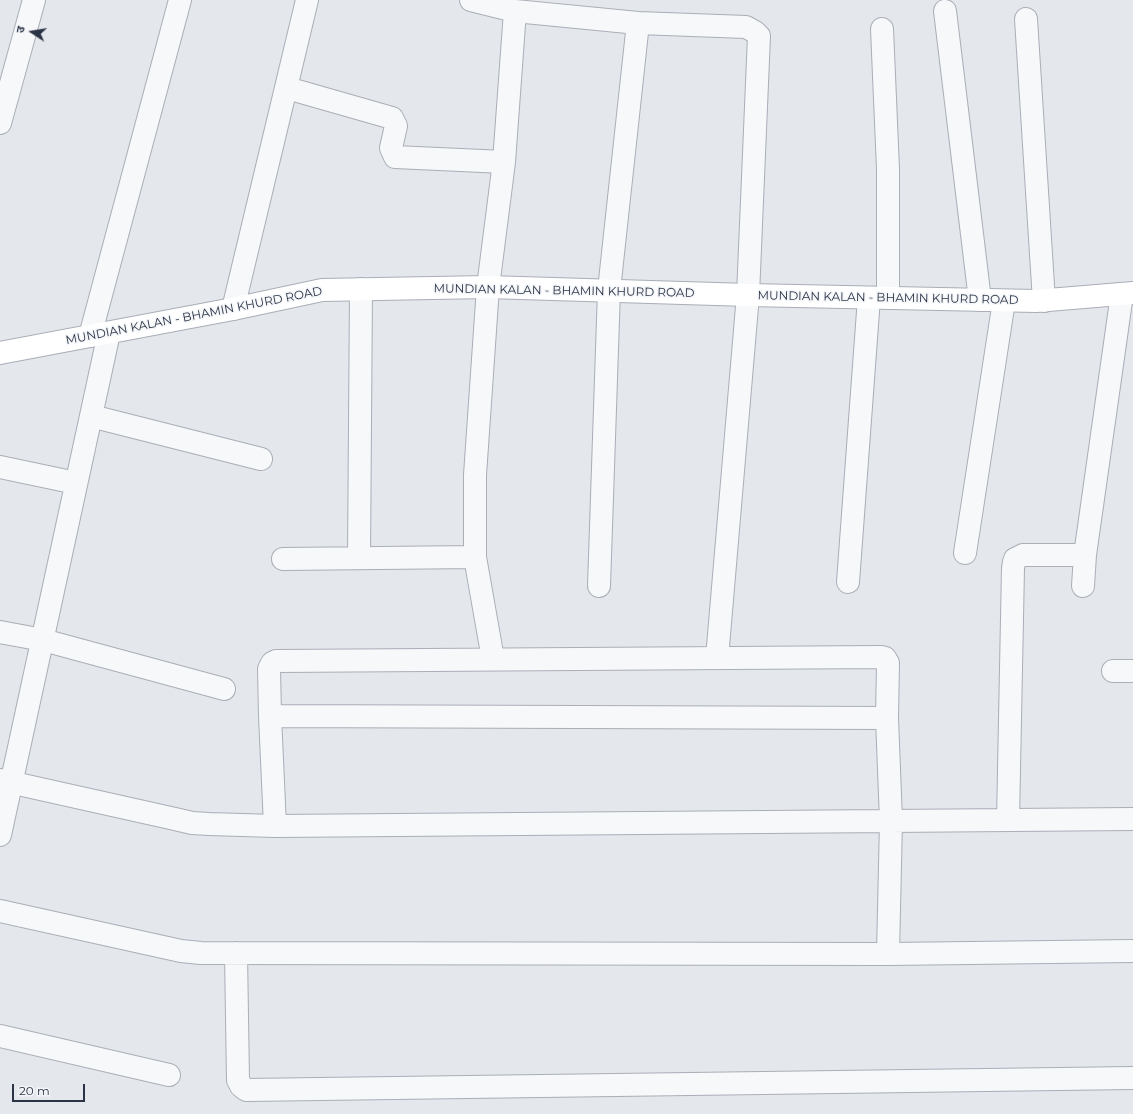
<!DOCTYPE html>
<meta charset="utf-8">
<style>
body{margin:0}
#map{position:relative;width:1133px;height:1114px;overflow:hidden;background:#e4e7ec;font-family:Montserrat,"Noto Sans Devanagari",sans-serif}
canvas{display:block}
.north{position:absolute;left:12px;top:12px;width:40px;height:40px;-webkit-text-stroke:3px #f4f6f9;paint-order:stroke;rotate:282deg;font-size:11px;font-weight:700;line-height:16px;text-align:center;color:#2b3445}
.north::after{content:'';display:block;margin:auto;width:14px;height:18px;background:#2b3445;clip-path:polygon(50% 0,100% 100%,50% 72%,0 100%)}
.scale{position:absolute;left:12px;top:1084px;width:73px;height:18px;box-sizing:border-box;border:2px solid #2b3445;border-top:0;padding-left:5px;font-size:12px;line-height:14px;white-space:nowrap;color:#2b3445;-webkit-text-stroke:3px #f4f6f9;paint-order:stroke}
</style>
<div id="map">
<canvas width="1133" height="1114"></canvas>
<div class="north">उ</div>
<div class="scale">20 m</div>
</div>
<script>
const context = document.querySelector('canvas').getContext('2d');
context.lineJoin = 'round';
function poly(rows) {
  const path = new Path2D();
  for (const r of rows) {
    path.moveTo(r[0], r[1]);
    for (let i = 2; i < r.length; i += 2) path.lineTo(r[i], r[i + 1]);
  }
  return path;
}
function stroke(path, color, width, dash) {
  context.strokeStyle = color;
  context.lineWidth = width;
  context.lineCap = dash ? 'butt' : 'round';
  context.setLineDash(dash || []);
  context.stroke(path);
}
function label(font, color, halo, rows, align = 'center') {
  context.font = font + ' Montserrat,sans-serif';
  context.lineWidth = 3;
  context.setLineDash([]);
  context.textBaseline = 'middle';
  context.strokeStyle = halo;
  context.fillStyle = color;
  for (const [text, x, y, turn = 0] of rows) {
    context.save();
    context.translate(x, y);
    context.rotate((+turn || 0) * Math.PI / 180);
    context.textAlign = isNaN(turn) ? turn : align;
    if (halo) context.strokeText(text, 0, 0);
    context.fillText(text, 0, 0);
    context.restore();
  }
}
const street = poly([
 [471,0,515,11,638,23,746,27,755,32,759,36,748,295,717,658],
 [945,11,980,300],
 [1026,19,1044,301],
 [882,29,888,169,888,298],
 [287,88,392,118,396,126,391,148,395,157,504,162],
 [0,123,34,0],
 [233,309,307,0],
 [90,336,180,0],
 [91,416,261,459],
 [0,467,76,483],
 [965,553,1004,301],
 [359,558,361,289],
 [283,559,475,557],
 [848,582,869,298],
 [599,586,609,290,638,23],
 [1083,586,1085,555,1122,294],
 [0,632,43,640,224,689],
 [493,659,475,557,475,475,488,287,504,162,515,11],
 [1113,671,1133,671],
 [270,716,269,669,272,663,276,661,881,657,885,658,888,663,887,718,891,821,888,954],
 [0,780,175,819,192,823,209,824,275,826,1133,819],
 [1008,820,1013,568,1014,562,1015,559,1023,555,1085,555],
 [275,826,270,716,887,718],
 [0,835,109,333],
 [0,911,181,951,201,953,888,954,1133,951],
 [236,953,238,1080,241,1086,246,1090,1133,1078],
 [0,1036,169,1075]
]);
const secondary = poly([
 [0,353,233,309,322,290,488,287,748,295,1036,301,1133,293]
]);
stroke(street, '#a9aeb7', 24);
stroke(secondary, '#a9aeb7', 24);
stroke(street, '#f7f8fa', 22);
stroke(secondary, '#fff', 22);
label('12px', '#2b3445', '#f4f6f9', [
 ["MUNDIAN KALAN - BHAMIN KHURD ROAD",564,291,1],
 ["MUNDIAN KALAN - BHAMIN KHURD ROAD",888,298,1],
 ["MUNDIAN KALAN - BHAMIN KHURD ROAD",194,316,-11]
]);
</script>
